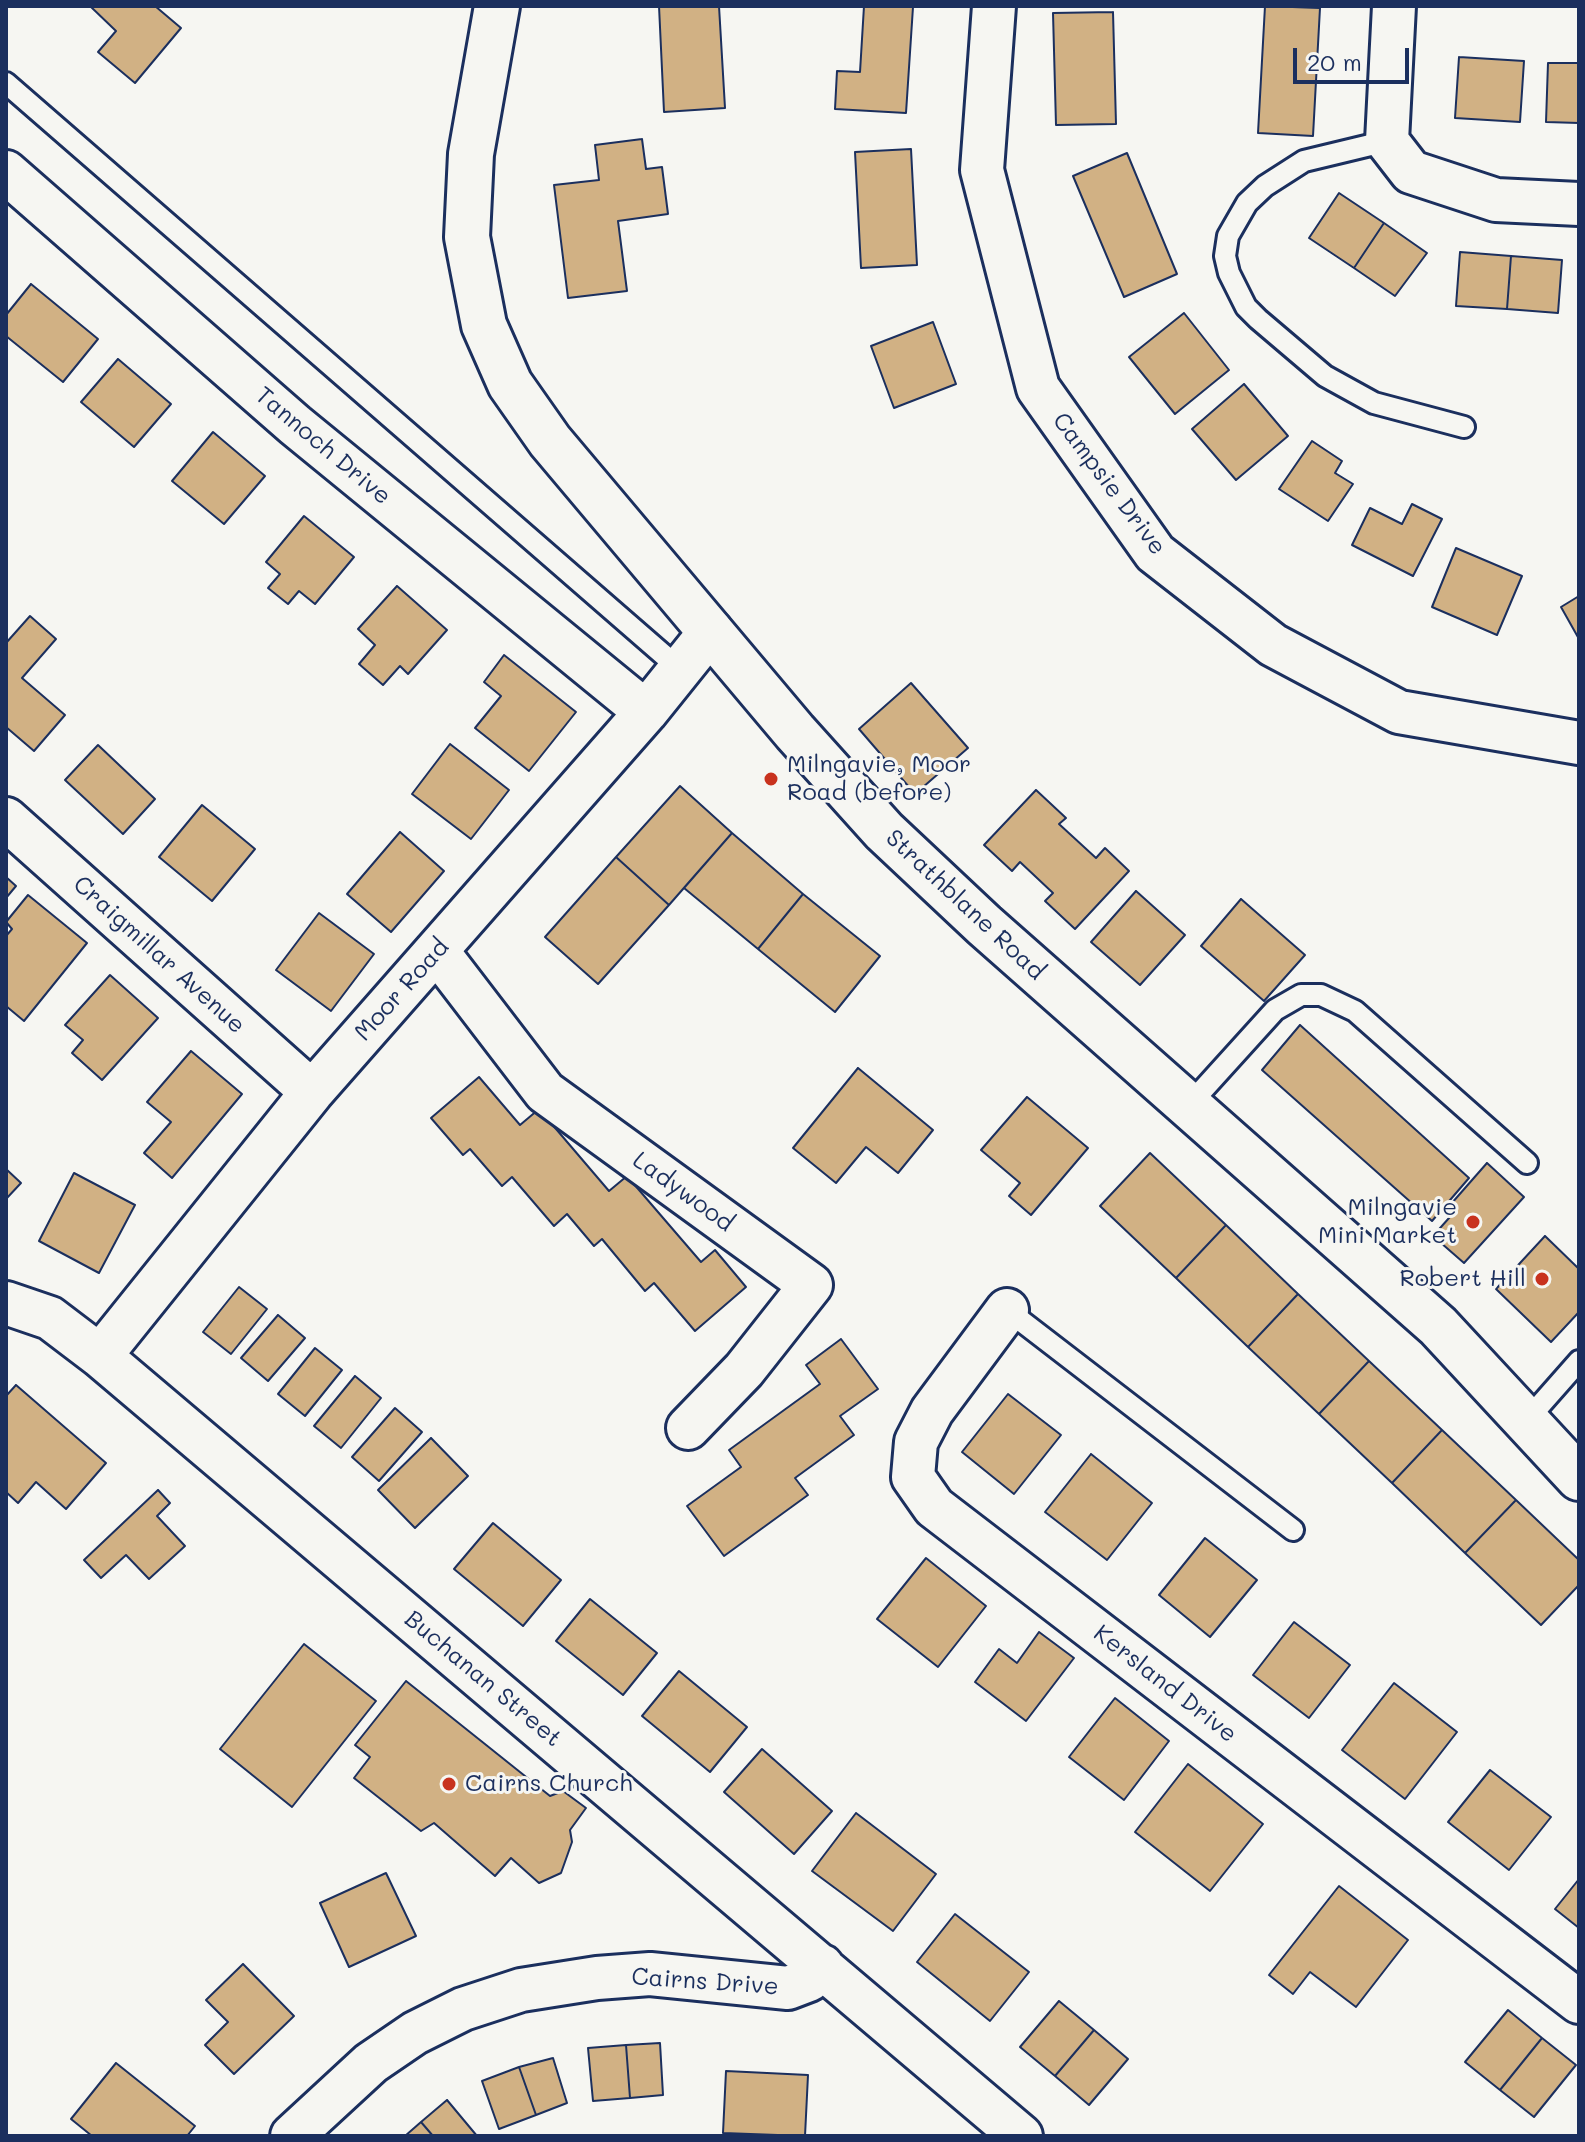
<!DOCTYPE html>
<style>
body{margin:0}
#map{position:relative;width:1585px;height:2142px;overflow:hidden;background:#f6f6f2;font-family:Mali,sans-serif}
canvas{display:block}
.frame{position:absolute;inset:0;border:8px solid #1b2f5e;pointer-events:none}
.scale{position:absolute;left:1293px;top:48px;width:116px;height:36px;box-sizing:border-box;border:4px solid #1b2f5e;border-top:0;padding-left:10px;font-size:24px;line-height:28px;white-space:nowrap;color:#1b2f5e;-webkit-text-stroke:6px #f6f6f2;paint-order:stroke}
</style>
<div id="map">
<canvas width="1585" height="2142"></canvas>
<div class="frame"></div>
<div class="scale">20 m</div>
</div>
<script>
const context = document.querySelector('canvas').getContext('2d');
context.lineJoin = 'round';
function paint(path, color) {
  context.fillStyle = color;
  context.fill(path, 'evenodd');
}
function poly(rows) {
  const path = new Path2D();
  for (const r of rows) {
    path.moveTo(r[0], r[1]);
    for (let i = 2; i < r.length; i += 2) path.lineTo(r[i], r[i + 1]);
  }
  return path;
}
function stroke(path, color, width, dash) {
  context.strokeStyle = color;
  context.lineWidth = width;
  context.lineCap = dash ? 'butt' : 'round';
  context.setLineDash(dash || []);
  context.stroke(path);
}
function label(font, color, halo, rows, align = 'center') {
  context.font = font + ' Mali,sans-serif';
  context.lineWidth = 6;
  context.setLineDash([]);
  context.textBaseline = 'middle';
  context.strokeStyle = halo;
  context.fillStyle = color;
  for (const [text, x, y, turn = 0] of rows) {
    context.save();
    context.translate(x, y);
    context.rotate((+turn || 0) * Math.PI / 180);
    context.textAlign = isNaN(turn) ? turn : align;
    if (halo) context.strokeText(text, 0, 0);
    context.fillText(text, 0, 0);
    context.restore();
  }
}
const building = poly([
 [90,6,155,6,181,28,135,83,98,52,116,31,90,6],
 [659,6,719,6,725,108,664,112,659,6],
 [864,6,913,7,906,113,835,109,837,71,860,72,864,6],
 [1265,6,1320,8,1313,136,1258,133,1265,6],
 [1113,12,1116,124,1056,125,1053,13,1113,12],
 [1459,57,1524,61,1520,122,1455,118,1459,57],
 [1548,63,1579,63,1579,123,1546,122,1548,63],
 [642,139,646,169,662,167,668,214,618,221,627,291,568,298,554,185,599,180,595,145,642,139],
 [911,149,917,265,861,268,855,152,911,149],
 [1127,153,1177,274,1124,297,1073,176,1127,153],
 [1339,193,1384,223,1354,268,1309,238,1339,193],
 [1384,223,1427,253,1395,296,1354,268,1384,223],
 [1460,252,1511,256,1507,309,1456,306,1460,252],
 [1511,256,1562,260,1558,313,1507,309,1511,256],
 [31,284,98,339,63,382,6,336,6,315,31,284],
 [1184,313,1229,370,1175,414,1129,357,1184,313],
 [933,322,956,384,894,408,871,346,933,322],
 [118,359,171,404,134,447,81,402,118,359],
 [1244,384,1288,436,1236,480,1192,429,1244,384],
 [213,432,265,476,224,524,172,481,213,432],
 [1312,441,1342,461,1335,473,1353,484,1328,521,1279,489,1312,441],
 [1412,504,1442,519,1413,576,1352,545,1370,508,1402,524,1412,504],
 [304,516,354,557,315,604,299,591,288,604,268,588,280,574,266,562,304,516],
 [1456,548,1522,576,1497,635,1432,607,1456,548],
 [397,586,447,630,408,674,400,666,383,685,359,664,375,645,358,629,397,586],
 [1579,596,1579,639,1561,607,1579,596],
 [30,616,56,639,22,678,65,715,34,751,6,727,6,643,30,616],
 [504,655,576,712,529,771,475,728,501,696,484,682,504,655],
 [911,683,968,748,915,794,859,729,911,683],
 [450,744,509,790,471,839,412,794,450,744],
 [98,745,155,799,123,834,65,780,98,745],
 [680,786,732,833,669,905,616,857,680,786],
 [1036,790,1066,818,1059,824,1096,858,1105,848,1129,871,1075,929,1045,901,1053,893,1020,862,1012,871,984,845,1036,790],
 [202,805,255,849,212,901,159,857,202,805],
 [400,832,444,871,391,932,347,894,400,832],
 [732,833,803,894,758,949,684,888,732,833],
 [616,857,669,905,598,984,545,937,616,857],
 [6,877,16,886,6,898,6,877],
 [1136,891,1185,935,1140,985,1091,942,1136,891],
 [803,894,880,956,835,1012,758,949,803,894],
 [28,895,87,943,24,1021,6,1006,6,936,12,929,6,922,28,895],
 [1241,899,1305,955,1264,1001,1201,946,1241,899],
 [319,913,374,954,331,1011,276,970,319,913],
 [110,975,158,1018,102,1080,72,1053,83,1040,65,1025,110,975],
 [1300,1025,1469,1178,1432,1221,1262,1070,1300,1025],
 [191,1051,242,1094,172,1178,144,1153,171,1122,147,1102,191,1051],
 [858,1068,933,1130,898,1173,866,1147,836,1183,793,1148,858,1068],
 [479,1077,520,1125,539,1109,609,1191,627,1176,701,1262,715,1250,746,1287,695,1331,654,1283,645,1291,602,1239,594,1246,567,1214,554,1226,512,1177,502,1186,470,1149,463,1155,431,1118,479,1077],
 [1027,1097,1088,1148,1031,1215,1009,1196,1020,1183,981,1150,1027,1097],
 [1150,1153,1226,1225,1176,1278,1100,1206,1150,1153],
 [1487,1163,1524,1197,1464,1263,1433,1236,1457,1209,1451,1204,1487,1163],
 [6,1169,21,1183,6,1199,6,1169],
 [74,1173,135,1205,99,1273,39,1241,74,1173],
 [1226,1225,1298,1294,1248,1347,1176,1278,1226,1225],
 [1545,1236,1579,1269,1579,1312,1551,1342,1496,1289,1545,1236],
 [239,1287,267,1309,231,1354,203,1332,239,1287],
 [1298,1294,1369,1361,1319,1414,1248,1347,1298,1294],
 [278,1315,305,1338,268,1381,241,1358,278,1315],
 [841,1339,878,1389,840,1416,854,1435,795,1478,808,1495,724,1556,687,1506,741,1467,729,1450,820,1384,806,1365,841,1339],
 [315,1348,342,1370,305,1416,278,1394,315,1348],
 [1369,1361,1442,1430,1392,1483,1319,1414,1369,1361],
 [355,1376,381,1398,341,1448,314,1426,355,1376],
 [16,1385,106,1463,66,1509,36,1482,18,1503,6,1492,6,1396,16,1385],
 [1008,1394,1061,1435,1014,1494,962,1452,1008,1394],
 [395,1408,422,1432,379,1481,352,1457,395,1408],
 [1442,1430,1516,1500,1465,1553,1392,1483,1442,1430],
 [431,1438,468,1476,415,1528,378,1490,431,1438],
 [1091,1454,1152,1503,1107,1560,1045,1512,1091,1454],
 [158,1490,170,1503,157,1516,185,1546,149,1579,126,1555,101,1578,84,1560,158,1490],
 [1516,1500,1579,1560,1579,1585,1541,1625,1465,1553,1516,1500],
 [493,1523,561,1580,523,1626,454,1569,493,1523],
 [1205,1538,1257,1580,1210,1637,1159,1595,1205,1538],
 [926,1558,986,1606,938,1667,877,1619,926,1558],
 [590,1599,657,1653,623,1695,556,1641,590,1599],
 [1294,1622,1350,1665,1309,1718,1253,1675,1294,1622],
 [1039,1632,1074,1658,1026,1721,975,1682,999,1649,1017,1663,1039,1632],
 [304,1644,376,1701,292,1807,220,1749,304,1644],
 [679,1671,747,1727,710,1772,642,1716,679,1671],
 [406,1681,550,1796,563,1791,586,1808,570,1830,572,1842,561,1873,539,1883,511,1858,495,1876,434,1823,421,1831,354,1778,370,1757,355,1745,406,1681],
 [1394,1683,1457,1732,1405,1799,1342,1750,1394,1683],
 [1115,1698,1169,1741,1124,1800,1069,1757,1115,1698],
 [762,1749,832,1811,794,1854,724,1792,762,1749],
 [1188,1764,1263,1824,1210,1891,1135,1832,1188,1764],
 [1490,1770,1551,1817,1509,1870,1448,1822,1490,1770],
 [856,1813,936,1874,893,1931,812,1871,856,1813],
 [386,1873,416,1936,349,1967,320,1903,386,1873],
 [1579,1879,1579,1928,1555,1909,1579,1879],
 [1339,1886,1408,1940,1356,2007,1310,1972,1293,1994,1269,1975,1339,1886],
 [955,1914,1029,1972,990,2021,917,1962,955,1914],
 [243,1964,294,2016,234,2074,205,2045,228,2022,206,2000,243,1964],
 [1059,2001,1094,2030,1055,2076,1020,2047,1059,2001],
 [1508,2010,1542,2038,1500,2090,1465,2062,1508,2010],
 [1094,2030,1128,2059,1089,2105,1055,2076,1094,2030],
 [1542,2038,1576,2065,1534,2117,1500,2090,1542,2038],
 [660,2043,663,2095,630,2098,626,2045,660,2043],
 [626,2045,630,2098,593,2101,588,2048,626,2045],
 [553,2058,567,2103,536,2115,519,2067,553,2058],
 [116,2063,195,2126,187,2136,92,2136,71,2119,116,2063],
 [519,2067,536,2115,499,2129,482,2081,519,2067],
 [726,2071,808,2075,805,2136,723,2133,726,2071],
 [447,2100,477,2136,433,2136,421,2122,447,2100],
 [421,2122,433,2136,405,2136,421,2122]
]);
paint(building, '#d1b184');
stroke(building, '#1b2f5e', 2);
const service = poly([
 [6,83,681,670],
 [1387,141,1304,161,1265,186,1247,203,1228,236,1225,256,1229,273,1246,307,1258,319,1325,376,1374,403,1464,427],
 [1189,1105,1275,1010,1301,995,1321,995,1355,1011,1527,1163],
 [1007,1310,1293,1530],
 [1527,1420,1579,1361]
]);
const minor = poly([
 [994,6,982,170,1038,388,1155,553,1273,645,1399,712,1579,743],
 [1394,6,1387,141,1411,172,1496,200,1579,204],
 [6,172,295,425,646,712],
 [6,819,312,1092],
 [437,951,545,1092,811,1285,744,1370,688,1428],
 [6,1303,50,1318,100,1356,1021,2136],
 [1007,1310,932,1411,916,1442,913,1477,934,1507,1579,2002],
 [100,1356,312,1092,646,712,711,631],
 [292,2136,371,2063,415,2033,463,2009,521,1990,597,1978,650,1974,788,1988,809,1980,822,1966]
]);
const primary = poly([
 [497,6,471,154,467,237,484,325,510,384,550,441,795,732,884,831,984,925,1438,1326,1579,1478]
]);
stroke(service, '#1b2f5e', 26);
stroke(minor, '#1b2f5e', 48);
stroke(primary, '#1b2f5e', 50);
stroke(service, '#f6f6f2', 20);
stroke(minor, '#f6f6f2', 42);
stroke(primary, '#f6f6f2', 44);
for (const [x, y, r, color] of [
 [771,779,8,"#c8321e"],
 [1473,1222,8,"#c8321e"],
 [1542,1279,8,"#c8321e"],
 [449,1784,8,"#c8321e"]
]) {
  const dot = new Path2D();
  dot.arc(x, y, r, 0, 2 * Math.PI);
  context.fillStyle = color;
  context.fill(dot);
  stroke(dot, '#f6f6f2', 3);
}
label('24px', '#1b2f5e', '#f6f6f2', [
 ["Tannoch Drive",323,446,40],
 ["Campsie Drive",1109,484,53],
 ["Strathblane Road",965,905,43],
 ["Craigmillar Avenue",159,955,42],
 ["Moor Road",402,990,-48],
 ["Ladywood",683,1192,36],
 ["Buchanan Street",483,1679,40],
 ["Kersland Drive",1165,1684,38],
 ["Cairns Drive",705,1982,4]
]);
label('24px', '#1b2f5e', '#f6f6f2', [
 ["Milngavie, Moor",787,765],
 ["Road (before)",787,793],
 ["Milngavie",1457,1208,"right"],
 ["Mini Market",1457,1236,"right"],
 ["Robert Hill",1526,1279,"right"],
 ["Cairns Church",465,1784]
], 'left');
</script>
